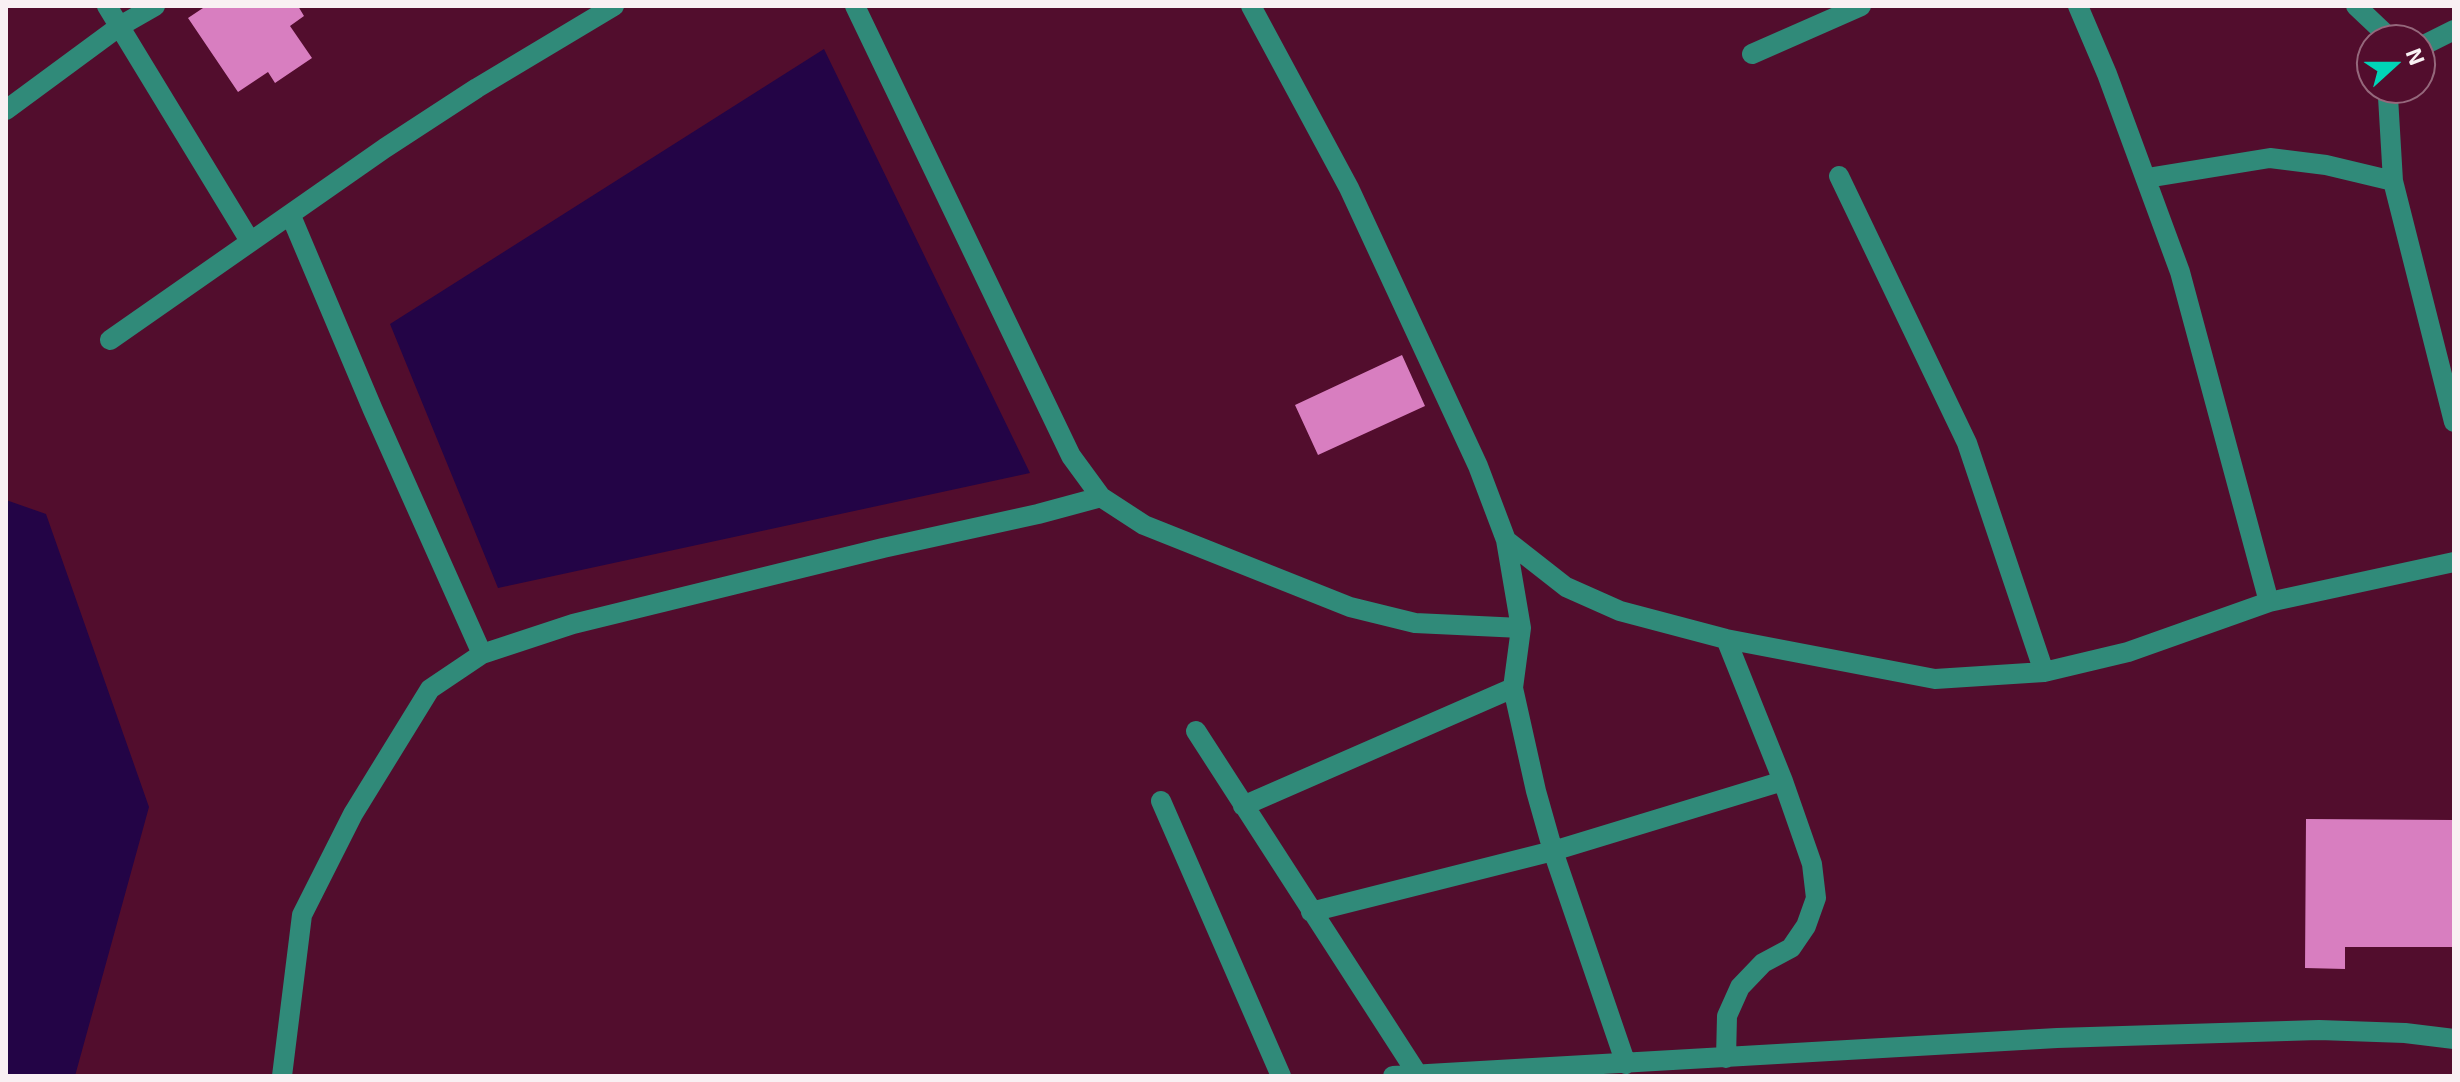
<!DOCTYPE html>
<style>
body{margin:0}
#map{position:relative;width:2460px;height:1082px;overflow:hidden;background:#520d2d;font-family:"Exo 2",sans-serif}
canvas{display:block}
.frame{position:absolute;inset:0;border:8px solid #f9f0f3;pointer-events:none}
.north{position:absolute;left:2356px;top:24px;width:80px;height:80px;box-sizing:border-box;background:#520d2d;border:2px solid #95687c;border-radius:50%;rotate:69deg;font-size:22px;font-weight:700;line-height:32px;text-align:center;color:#f9f0f3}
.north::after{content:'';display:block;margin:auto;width:28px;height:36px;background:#00d5b7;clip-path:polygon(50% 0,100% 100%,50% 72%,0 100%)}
</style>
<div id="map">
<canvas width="2460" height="1082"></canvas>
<div class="frame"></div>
<div class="north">N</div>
</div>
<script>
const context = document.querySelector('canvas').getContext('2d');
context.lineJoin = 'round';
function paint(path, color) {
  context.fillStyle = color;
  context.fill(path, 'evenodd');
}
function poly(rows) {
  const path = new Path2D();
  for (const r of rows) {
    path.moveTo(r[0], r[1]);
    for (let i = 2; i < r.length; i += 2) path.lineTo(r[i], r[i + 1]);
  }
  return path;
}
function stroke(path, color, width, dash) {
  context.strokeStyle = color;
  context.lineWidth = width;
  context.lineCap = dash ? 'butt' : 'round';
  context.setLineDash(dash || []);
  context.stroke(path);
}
paint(poly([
 [824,49,1030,473,498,588,390,324],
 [6,500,46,514,149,807,75,1076,6,1076]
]), '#230446');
paint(poly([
 [206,6,298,6,304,16,290,26,312,58,275,83,268,72,238,92,188,18],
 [1402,355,1425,406,1318,455,1295,405],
 [2306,819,2454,820,2454,947,2345,947,2345,969,2305,968]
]), '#d87ec0');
stroke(poly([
 [107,6,250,241],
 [855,6,1071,456,1101,497,1144,525,1350,607,1415,623,1521,628],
 [1251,6,1349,188,1478,466,1506,540,1521,628,1513,688,1536,791,1553,851,1626,1064],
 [2078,6,2107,74,2180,272,2269,602],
 [2356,6,2392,40],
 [2420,47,2454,30],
 [1752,54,1861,6],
 [2392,88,2388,97,2393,181,2454,422],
 [6,110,120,26,155,6],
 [1839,176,1967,443,2044,672],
 [2147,178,2270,158,2326,165,2393,181],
 [291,216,373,410,482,654],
 [110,340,385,148,477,88,614,6],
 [1506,540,1566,587,1620,611,1726,639,1935,679,2044,672,2128,652,2269,602,2454,562],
 [1726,639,1783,781,1812,864,1816,898,1806,926,1791,948,1763,963,1740,987,1727,1016,1726,1058],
 [1196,731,1418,1075],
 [1161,801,1281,1076],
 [1243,806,1513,688],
 [1311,912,1553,851,1783,781],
 [282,1076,302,915,353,814,430,689,482,654,573,624,883,548,1038,514,1101,497],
 [1393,1076,2057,1038,2319,1030,2405,1033,2454,1039]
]), '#308a79', 20);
</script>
